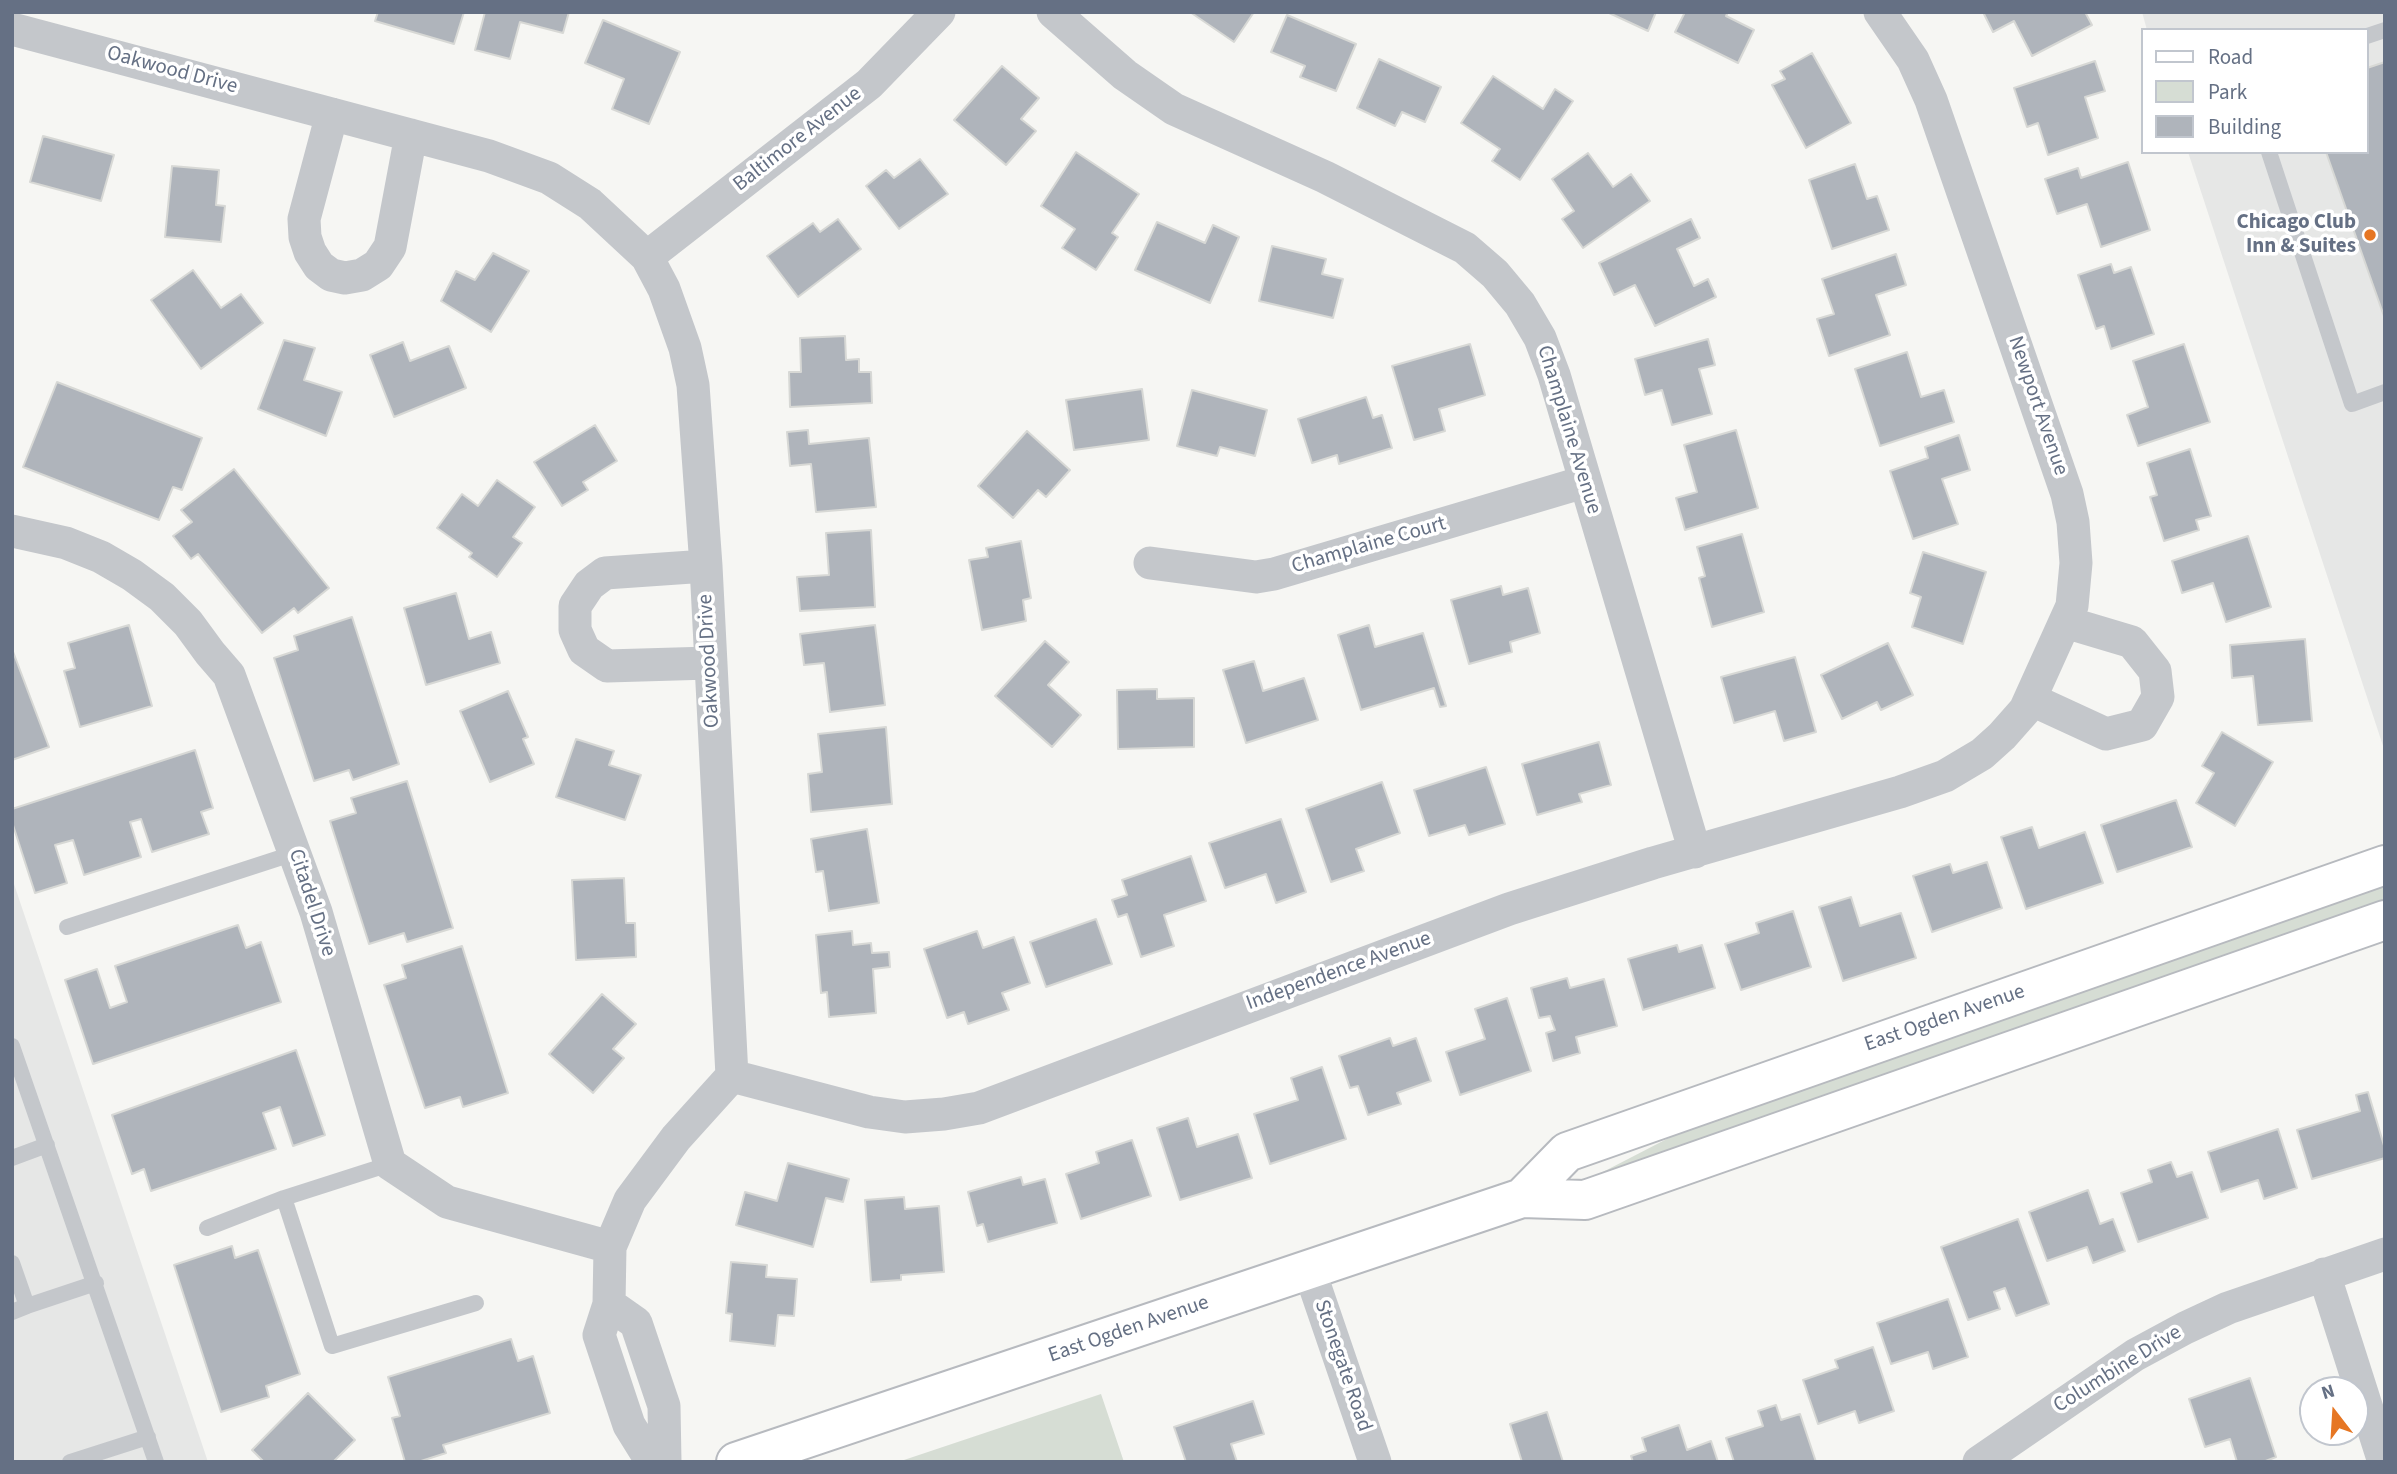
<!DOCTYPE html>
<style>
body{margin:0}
#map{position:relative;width:2397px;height:1474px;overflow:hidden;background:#f6f6f3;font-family:"Source Sans 3",sans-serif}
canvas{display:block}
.frame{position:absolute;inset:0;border:14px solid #657084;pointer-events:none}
.legend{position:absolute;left:2141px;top:28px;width:228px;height:126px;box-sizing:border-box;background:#fff;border:2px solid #c1c6ce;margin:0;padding:9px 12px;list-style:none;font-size:21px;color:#657084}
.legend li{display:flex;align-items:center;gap:14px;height:35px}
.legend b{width:35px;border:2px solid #c1c6ce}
.north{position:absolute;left:2299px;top:1376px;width:70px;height:70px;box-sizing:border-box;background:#fff;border:2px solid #c1c6ce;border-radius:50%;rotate:343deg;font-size:19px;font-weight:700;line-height:28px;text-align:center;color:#657084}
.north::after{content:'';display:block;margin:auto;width:24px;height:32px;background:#e67623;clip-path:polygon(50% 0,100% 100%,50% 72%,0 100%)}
</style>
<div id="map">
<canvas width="2397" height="1474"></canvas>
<div class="frame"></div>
<ul class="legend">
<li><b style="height:9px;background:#fff"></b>Road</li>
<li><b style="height:19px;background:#d6ddd4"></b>Park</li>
<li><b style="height:19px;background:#afb4bb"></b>Building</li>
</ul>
<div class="north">N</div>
</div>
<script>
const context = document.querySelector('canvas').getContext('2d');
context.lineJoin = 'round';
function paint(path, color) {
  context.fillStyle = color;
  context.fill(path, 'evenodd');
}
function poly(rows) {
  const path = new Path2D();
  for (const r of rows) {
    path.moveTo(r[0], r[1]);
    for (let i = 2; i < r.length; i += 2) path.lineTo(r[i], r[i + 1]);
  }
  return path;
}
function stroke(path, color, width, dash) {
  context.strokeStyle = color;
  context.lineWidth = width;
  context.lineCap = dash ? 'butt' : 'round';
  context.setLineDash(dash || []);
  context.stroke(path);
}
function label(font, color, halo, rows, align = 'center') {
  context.font = font + ' "Source Sans 3",sans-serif';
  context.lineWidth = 7;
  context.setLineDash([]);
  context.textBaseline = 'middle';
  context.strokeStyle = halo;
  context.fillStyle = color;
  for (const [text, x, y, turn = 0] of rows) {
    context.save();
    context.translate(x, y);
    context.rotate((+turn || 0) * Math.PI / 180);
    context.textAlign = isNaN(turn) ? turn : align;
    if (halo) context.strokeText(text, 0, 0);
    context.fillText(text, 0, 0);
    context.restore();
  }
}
paint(poly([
 [2142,12,2385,12,2385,752,2188,152,2367,152,2367,30,2147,30],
 [12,878,208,1462,12,1462]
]), '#e6e7e6');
paint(poly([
 [2385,883,2385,902,1568,1190,1690,1127],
 [1101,1394,1124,1462,898,1462]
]), '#d6ddd4');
const building = poly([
 [378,12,464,12,454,44,375,21,378,12],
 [485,12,569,12,563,33,520,22,510,59,475,50,485,12],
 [1190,12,1254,12,1234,42,1190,12],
 [1607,12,1656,12,1648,31,1607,12],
 [1685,12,1728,12,1726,16,1754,30,1738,63,1675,32,1685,12],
 [1983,12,2085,12,2092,25,2032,56,2014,21,1993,32,1983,12],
 [1287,15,1356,44,1336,91,1300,77,1305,66,1271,52,1287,15],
 [603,20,680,52,649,124,612,109,624,79,585,63,603,20],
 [1812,53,1851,123,1806,148,1772,85,1785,79,1780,71,1812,53],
 [1379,59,1441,87,1425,122,1402,112,1395,126,1357,108,1379,59],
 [2095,61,2105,91,2085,97,2098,138,2048,155,2038,123,2027,127,2014,88,2095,61],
 [2385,62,2385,319,2326,152,2367,152,2367,68,2385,62],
 [1002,66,1039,98,1021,119,1036,131,1006,165,954,120,1002,66],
 [1493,76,1543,109,1555,89,1573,101,1520,180,1492,161,1500,149,1461,123,1493,76],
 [43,136,114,155,101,201,30,182,43,136],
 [1076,152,1139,194,1112,233,1118,237,1096,270,1062,248,1075,229,1041,206,1076,152],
 [1588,153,1613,187,1631,174,1650,201,1583,248,1562,219,1574,211,1552,179,1588,153],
 [920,159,948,194,899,229,866,186,886,170,894,178,920,159],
 [2128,162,2150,230,2101,247,2087,204,2057,214,2045,179,2078,168,2081,178,2128,162],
 [1855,164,1867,199,1877,196,1889,230,1832,249,1809,180,1855,164],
 [172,166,219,170,216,205,225,206,221,242,165,237,172,166],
 [838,219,861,249,798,297,767,256,813,223,820,232,838,219],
 [1691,219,1700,238,1677,249,1694,286,1708,279,1716,297,1655,326,1635,285,1614,295,1599,263,1691,219],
 [1157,222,1205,243,1213,225,1239,237,1210,303,1135,270,1157,222],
 [1272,246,1326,259,1322,274,1343,279,1333,318,1259,301,1272,246],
 [493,253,529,271,491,332,441,301,456,271,475,280,493,253],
 [1896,254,1906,285,1876,295,1890,335,1829,356,1817,319,1834,314,1822,279,1896,254],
 [2111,264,2114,273,2131,267,2154,334,2111,349,2104,326,2096,329,2078,275,2111,264],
 [193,270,221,308,241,294,263,323,201,369,151,300,193,270],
 [845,336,846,360,859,359,859,372,871,372,872,403,790,407,789,372,801,372,800,338,845,336],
 [1708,339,1715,365,1699,369,1712,414,1672,425,1662,390,1645,395,1635,359,1708,339],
 [284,340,315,348,304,380,342,392,326,436,258,409,284,340],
 [403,342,410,361,449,346,466,388,394,417,370,355,403,342],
 [1470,344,1485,395,1439,409,1445,431,1414,440,1392,366,1470,344],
 [2184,344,2210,422,2138,446,2127,415,2148,407,2133,361,2184,344],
 [1907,352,1921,397,1944,390,1954,422,1880,446,1855,369,1907,352],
 [57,382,202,438,182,490,173,487,159,520,23,467,57,382],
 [1142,389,1149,440,1074,450,1066,400,1142,389],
 [1192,390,1267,410,1255,456,1220,447,1217,456,1177,446,1192,390],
 [1366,397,1373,418,1382,415,1392,448,1339,464,1337,455,1312,463,1298,419,1366,397],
 [595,425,617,461,583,482,588,490,562,506,534,462,595,425],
 [808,430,809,444,869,438,876,507,816,512,811,464,790,466,787,432,808,430],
 [1736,430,1758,508,1685,530,1676,498,1697,492,1684,445,1736,430],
 [1027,431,1070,470,1046,497,1038,490,1013,518,978,486,1027,431],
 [1959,435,1970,470,1942,479,1958,524,1913,539,1890,471,1928,458,1925,447,1959,435],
 [2190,449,2211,516,2196,520,2199,530,2164,541,2150,497,2157,495,2147,463,2190,449],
 [234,469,329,588,298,613,294,608,262,633,198,554,191,559,173,536,192,522,181,510,234,469],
 [497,480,535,507,513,537,522,543,497,577,469,557,472,553,437,528,462,494,478,506,497,480],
 [871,530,875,607,800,611,797,577,829,575,826,533,871,530],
 [1742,534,1764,612,1712,627,1699,578,1705,576,1697,547,1742,534],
 [2248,536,2271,607,2226,622,2213,583,2182,593,2172,561,2248,536],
 [1021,541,1031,598,1023,600,1026,621,982,630,969,560,988,557,986,548,1021,541],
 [1923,552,1986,572,1963,644,1912,627,1921,597,1910,593,1923,552],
 [1501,586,1503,595,1528,588,1540,633,1510,642,1512,652,1469,664,1451,600,1501,586],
 [456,593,469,639,491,632,500,663,426,685,404,608,456,593],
 [352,617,399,764,353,780,349,770,314,781,274,658,298,650,294,636,352,617],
 [129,625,152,706,80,727,64,671,75,668,68,643,129,625],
 [875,625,885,705,830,712,824,663,804,665,800,634,875,625],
 [1369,625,1375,647,1423,633,1446,706,1440,707,1434,688,1361,710,1338,635,1369,625],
 [2305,639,2312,721,2258,725,2253,676,2232,678,2230,645,2305,639],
 [1045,641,1069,662,1048,685,1081,715,1052,747,995,696,1045,641],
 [1888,643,1913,695,1881,710,1877,702,1842,719,1821,675,1888,643],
 [12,649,49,747,12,760,12,649],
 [1795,657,1816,732,1784,741,1775,711,1734,723,1721,677,1795,657],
 [1254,661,1263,691,1304,678,1318,720,1246,743,1223,670,1254,661],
 [1157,689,1157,699,1194,698,1194,747,1118,749,1117,690,1157,689],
 [508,691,528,737,523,739,534,764,490,782,460,711,508,691],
 [886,727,892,804,811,812,808,774,822,772,818,734,886,727],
 [2222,732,2273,762,2235,826,2196,803,2214,773,2202,766,2222,732],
 [576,739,614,751,609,765,641,775,625,820,556,797,576,739],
 [1599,742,1611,785,1579,794,1582,802,1537,815,1522,764,1599,742],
 [195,750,213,808,201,812,209,834,152,852,141,819,130,822,141,857,84,875,73,840,55,845,67,883,35,893,12,822,12,809,195,750],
 [1486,767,1505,824,1469,835,1465,825,1429,836,1414,790,1486,767],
 [407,781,453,928,407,942,404,933,369,944,330,821,356,813,351,798,407,781],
 [1382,782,1400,833,1356,849,1364,871,1331,882,1306,809,1382,782],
 [2176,800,2192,847,2117,872,2101,825,2176,800],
 [1281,819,1306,892,1276,903,1266,874,1225,888,1209,843,1281,819],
 [2032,827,2039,848,2085,832,2103,883,2026,909,2001,837,2032,827],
 [867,829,879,903,829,911,823,871,816,872,811,839,867,829],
 [1191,856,1206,901,1164,915,1174,946,1141,957,1127,914,1118,917,1112,900,1127,895,1122,880,1191,856],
 [1987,862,2002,908,1932,932,1913,876,1950,864,1953,873,1987,862],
 [624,878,626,923,635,923,636,957,576,960,572,880,624,878],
 [1851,897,1860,926,1901,913,1916,958,1843,981,1819,907,1851,897],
 [1793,911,1811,967,1741,990,1725,944,1759,933,1756,923,1793,911],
 [1096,919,1112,964,1046,987,1030,942,1096,919],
 [238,925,246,948,261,942,281,1002,93,1064,65,980,97,969,110,1008,127,1002,115,966,238,925],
 [852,931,853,945,871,943,872,953,889,952,890,967,873,969,876,1013,829,1017,827,992,821,993,816,935,852,931],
 [977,931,983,948,1014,937,1030,983,1002,993,1009,1010,968,1024,964,1012,947,1018,924,949,977,931],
 [1677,945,1679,952,1702,945,1715,988,1643,1010,1628,959,1677,945],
 [462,946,508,1093,463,1107,460,1097,425,1108,384,985,406,978,402,965,462,946],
 [1567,978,1570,988,1604,979,1617,1026,1576,1037,1580,1053,1553,1061,1546,1033,1555,1030,1550,1016,1539,1018,1531,988,1567,978],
 [602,994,636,1024,613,1049,624,1058,593,1093,549,1054,602,994],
 [1507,998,1531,1071,1460,1095,1446,1052,1485,1039,1475,1009,1507,998],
 [1390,1038,1393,1046,1416,1038,1431,1081,1397,1093,1401,1104,1368,1115,1358,1086,1350,1088,1339,1056,1390,1038],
 [296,1050,325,1135,293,1146,280,1107,263,1113,276,1149,151,1191,144,1169,132,1174,112,1115,296,1050],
 [1322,1067,1346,1139,1270,1164,1254,1114,1298,1100,1291,1078,1322,1067],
 [2368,1092,2385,1149,2385,1158,2312,1179,2297,1130,2360,1111,2356,1095,2368,1092],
 [1188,1118,1197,1147,1238,1134,1252,1178,1180,1200,1157,1128,1188,1118],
 [2278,1129,2297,1188,2264,1199,2258,1180,2221,1192,2208,1152,2278,1129],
 [1132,1140,1151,1196,1081,1219,1066,1174,1099,1163,1096,1152,1132,1140],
 [2171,1162,2177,1177,2192,1172,2208,1218,2138,1242,2121,1193,2152,1182,2148,1170,2171,1162],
 [788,1163,849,1179,843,1202,826,1198,813,1247,736,1225,745,1192,777,1201,788,1163],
 [1021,1177,1023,1185,1045,1179,1057,1223,988,1242,983,1224,977,1226,968,1192,1021,1177],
 [2088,1190,2100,1224,2113,1219,2125,1251,2093,1263,2087,1247,2047,1261,2029,1212,2088,1190],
 [904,1197,905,1209,939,1206,944,1272,901,1275,901,1280,871,1282,865,1200,904,1197],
 [2018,1219,2049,1304,2016,1316,2005,1288,1994,1292,2000,1309,1968,1320,1941,1247,2018,1219],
 [232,1246,235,1258,258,1250,300,1374,266,1386,269,1397,221,1412,174,1265,232,1246],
 [731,1262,767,1265,766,1277,797,1279,794,1316,778,1315,775,1346,730,1341,732,1314,726,1313,731,1262],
 [1948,1299,1968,1357,1933,1369,1928,1352,1891,1364,1877,1323,1948,1299],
 [511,1339,518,1361,533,1356,550,1413,443,1445,446,1453,418,1462,405,1462,392,1418,400,1416,388,1377,511,1339],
 [1873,1347,1894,1411,1859,1423,1855,1411,1818,1424,1803,1380,1838,1368,1835,1360,1873,1347],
 [2250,1378,2276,1457,2263,1462,2237,1462,2230,1439,2205,1447,2189,1399,2250,1378],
 [308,1393,355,1440,333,1462,264,1462,252,1450,308,1393],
 [1253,1401,1264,1434,1231,1444,1237,1462,1186,1462,1174,1427,1253,1401],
 [1776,1405,1781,1420,1800,1414,1816,1462,1734,1462,1726,1438,1763,1426,1758,1411,1776,1405],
 [1547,1412,1563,1462,1522,1462,1510,1424,1547,1412],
 [1679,1425,1687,1450,1711,1441,1718,1462,1633,1462,1631,1456,1646,1451,1642,1438,1679,1425]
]);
paint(building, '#afb4bb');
stroke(building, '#d7d8d5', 2);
const primary = poly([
 [1522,1198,1567,1152,2385,865],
 [736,1462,1522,1198,1585,1200,2385,920]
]);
stroke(primary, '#b7babf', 42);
stroke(poly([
 [2367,36,2385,30],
 [2269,152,2352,404,2385,392],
 [67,927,295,853],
 [12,1046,156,1462],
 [12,1158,47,1145],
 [284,1198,332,1346,476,1303],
 [207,1228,284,1198,390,1164],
 [12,1263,27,1306,12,1312],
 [27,1306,96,1283],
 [70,1462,148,1437]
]), '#c4c7cb', 16);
stroke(poly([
 [1053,12,1125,75,1174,109,1325,177,1465,248,1495,274,1520,304,1540,338,1554,375,1695,852],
 [12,29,489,156,549,178,590,204,647,257,664,289,685,348,693,385,706,566,732,1076,676,1138,630,1200,610,1247,609,1304,599,1335,629,1425,652,1462],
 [332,114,304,219,305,237,310,252,319,266,331,275,345,278,362,275,378,265,390,247,411,135],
 [647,257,869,84,939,12],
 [12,531,66,543,101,557,132,575,162,597,188,623,210,653,229,675,316,912,390,1164,447,1202,610,1247],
 [1150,563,1256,577,1274,574,1584,482],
 [706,566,605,573,589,585,575,606,575,630,584,650,607,666,710,663],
 [2030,699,2106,734,2142,725,2158,697,2155,671,2132,642,2065,622],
 [732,1076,869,1112,905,1117,944,1114,979,1108,1509,909,1653,863,1900,792,1945,776,1982,754,2002,736,2025,710,2072,606,2076,563,2073,522,2067,494,1931,100,1913,60,1880,12],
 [1309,1269,1375,1462],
 [2324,1274,2384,1462],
 [609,1304,636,1323,664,1406,665,1462],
 [1979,1462,2135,1355,2185,1328,2228,1308,2385,1254]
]), '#c4c7cb', 33);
stroke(primary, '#fff', 38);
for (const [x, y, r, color] of [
 [2370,235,7,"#e67623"]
]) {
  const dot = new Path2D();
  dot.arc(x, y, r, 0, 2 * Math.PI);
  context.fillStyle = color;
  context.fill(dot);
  stroke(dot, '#fff', 2.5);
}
label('21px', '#657084', '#fff', [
 ["Oakwood Drive",172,71,15],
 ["Baltimore Avenue",798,140,-38],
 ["Newport Avenue",2037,406,71],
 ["Champlaine Avenue",1568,430,73],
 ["Champlaine Court",1369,546,-16],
 ["Oakwood Drive",710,661,-93],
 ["Citadel Drive",311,903,72],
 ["Independence Avenue",1339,972,-20],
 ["East Ogden Avenue",1945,1019,-19],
 ["East Ogden Avenue",1129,1330,-19],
 ["Stonegate Road",1342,1366,71],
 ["Columbine Drive",2118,1370,-32]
]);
label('bold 21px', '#657084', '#fff', [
 ["Chicago Club",2356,223],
 ["Inn & Suites",2356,247]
], 'right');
</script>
